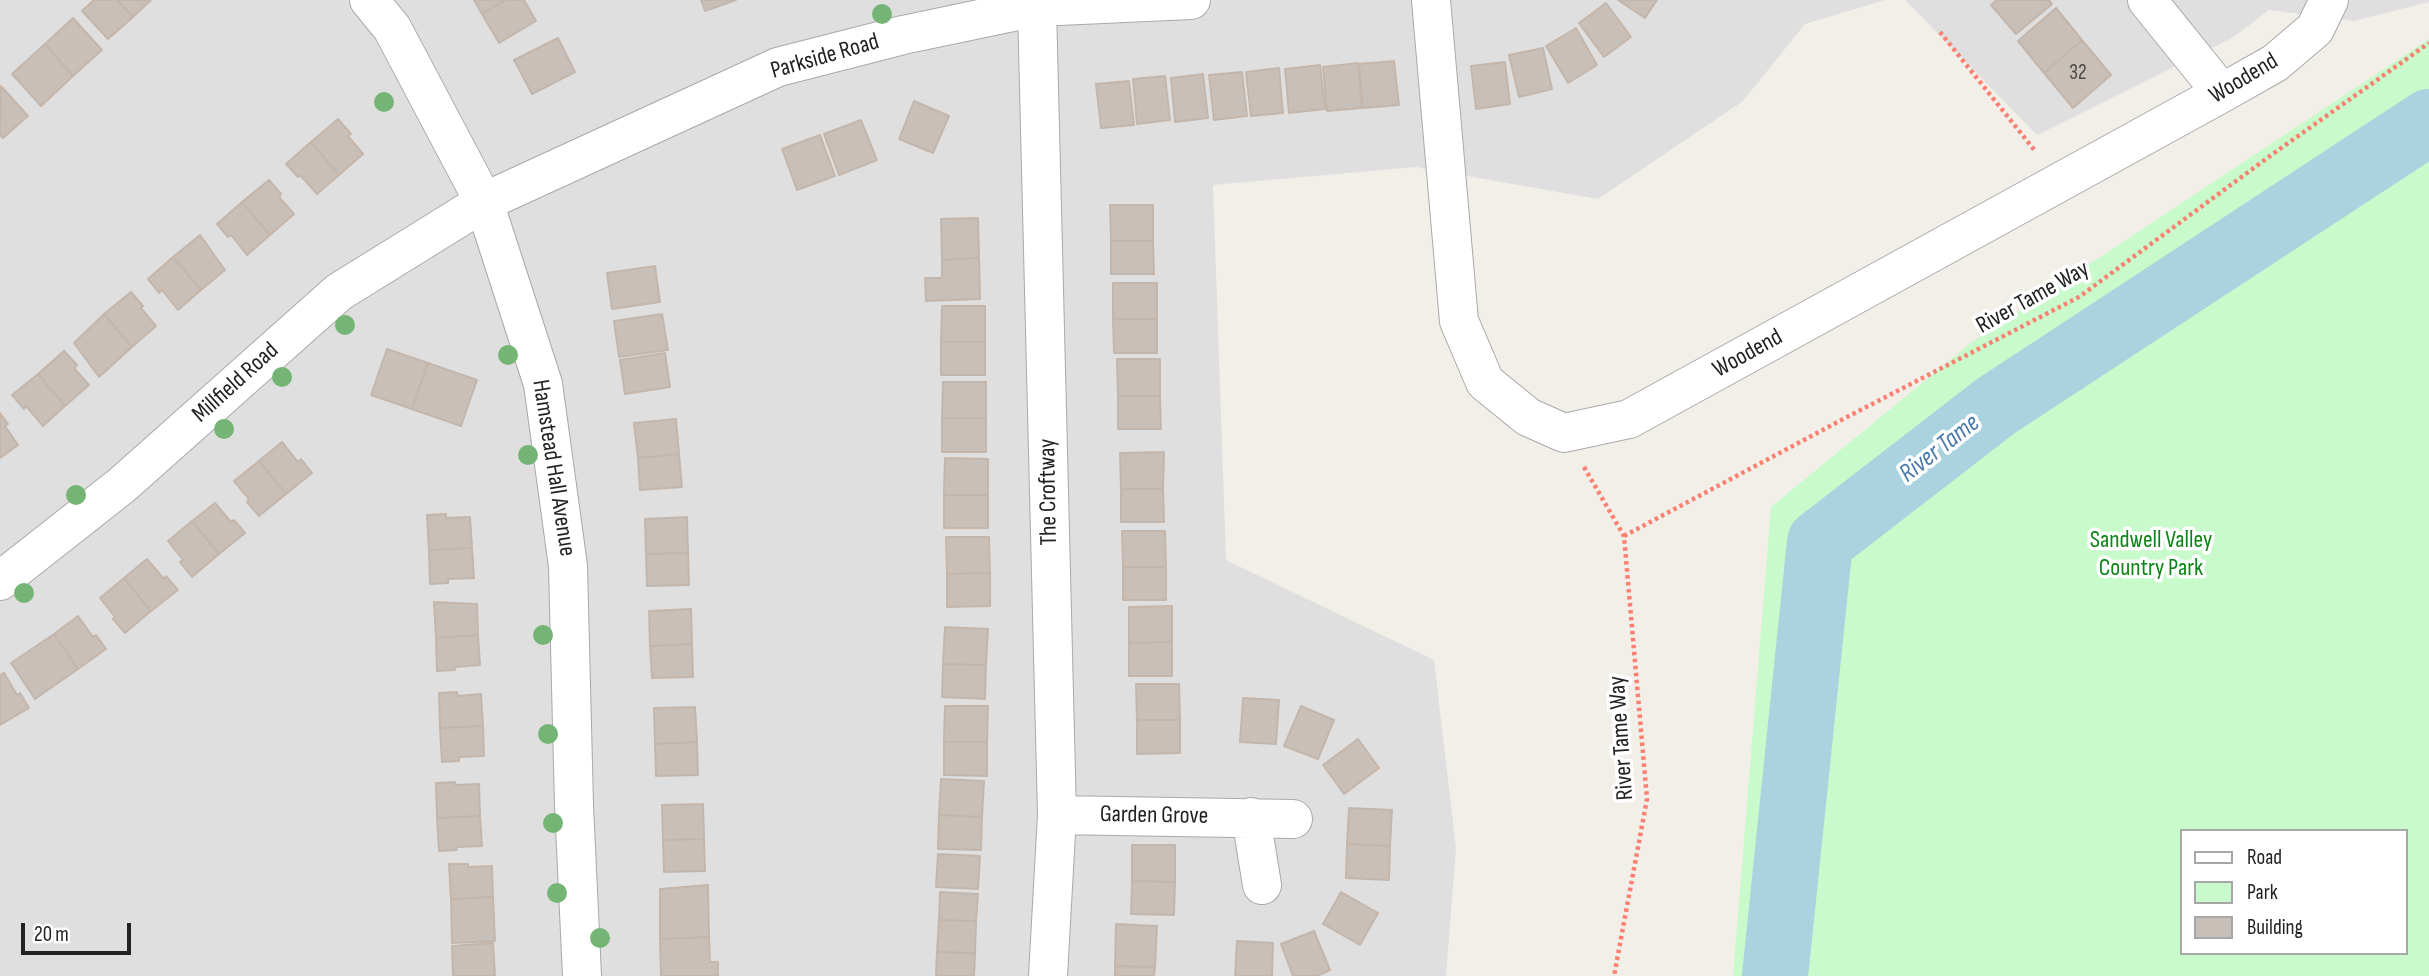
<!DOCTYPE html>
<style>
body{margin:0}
#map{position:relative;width:2429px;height:976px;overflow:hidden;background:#f2efe9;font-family:"Sofia Sans Condensed",sans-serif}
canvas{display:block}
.legend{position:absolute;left:2180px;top:829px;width:228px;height:126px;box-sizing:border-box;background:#fff;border:2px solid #a7a7a7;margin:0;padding:9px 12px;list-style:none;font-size:21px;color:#222}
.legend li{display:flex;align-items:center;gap:14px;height:35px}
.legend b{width:35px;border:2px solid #a7a7a7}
.scale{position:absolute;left:21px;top:923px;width:110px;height:32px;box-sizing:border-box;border:4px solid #222;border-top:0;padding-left:9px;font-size:21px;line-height:24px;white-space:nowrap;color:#222;-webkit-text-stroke:5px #fff;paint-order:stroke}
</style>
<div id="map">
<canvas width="2429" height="976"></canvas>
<ul class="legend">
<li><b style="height:9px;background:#fff"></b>Road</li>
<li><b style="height:19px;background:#c8facc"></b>Park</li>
<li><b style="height:19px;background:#c7bfb8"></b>Building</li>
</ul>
<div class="scale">20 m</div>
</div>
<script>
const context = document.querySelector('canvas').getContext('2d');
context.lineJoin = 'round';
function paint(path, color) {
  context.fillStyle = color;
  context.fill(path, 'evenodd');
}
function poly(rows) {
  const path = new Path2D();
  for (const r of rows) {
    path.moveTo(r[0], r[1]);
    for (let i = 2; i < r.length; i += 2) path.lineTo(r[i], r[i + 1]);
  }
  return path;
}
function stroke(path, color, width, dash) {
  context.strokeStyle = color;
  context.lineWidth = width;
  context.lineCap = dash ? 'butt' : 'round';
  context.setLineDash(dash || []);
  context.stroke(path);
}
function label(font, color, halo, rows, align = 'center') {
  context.font = font + ' "Sofia Sans Condensed",sans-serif';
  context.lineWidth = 7;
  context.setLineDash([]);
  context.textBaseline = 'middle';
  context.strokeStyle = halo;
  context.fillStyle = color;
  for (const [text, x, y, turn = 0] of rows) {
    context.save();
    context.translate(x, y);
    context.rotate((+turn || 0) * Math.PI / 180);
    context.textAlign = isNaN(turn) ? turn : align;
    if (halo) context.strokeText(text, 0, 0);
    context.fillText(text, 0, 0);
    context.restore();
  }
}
paint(poly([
 [0,0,1885,0,1805,24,1743,101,1598,199,1416,167,1213,185,1226,560,1434,660,1456,848,1446,976,0,976],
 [1905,0,2429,0,2429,2,2354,21,2269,10,2232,38,2037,135]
]), '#e0dfdf');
paint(poly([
 [2429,39,2429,976,1733,976,1771,507,1972,342],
 [2182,831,2406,831,2406,953,2182,953]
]), '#c8facc');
stroke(poly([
 [1775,976,1820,542,1996,406,2429,122]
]), '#aad3df', 66);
const building = poly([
 [94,0,117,0,133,17,108,39,82,11,94,0],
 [117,0,151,0,133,17,117,0],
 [474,0,505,0,482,14,474,0],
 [505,0,524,0,536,21,499,43,482,14,505,0],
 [701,0,736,0,705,11,701,0],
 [1618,0,1657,0,1645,18,1618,0],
 [1997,0,2049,0,2052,4,2016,34,1991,5,1997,0],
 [1606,3,1631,37,1604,57,1579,23,1606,3],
 [2056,8,2082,40,2044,73,2018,41,2056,8],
 [73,18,102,50,73,76,45,44,73,18],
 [1576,28,1597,65,1568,83,1546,46,1576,28],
 [558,38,575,72,532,94,514,60,558,38],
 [2082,40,2111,75,2073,108,2044,73,2082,40],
 [45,44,73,76,41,106,12,74,45,44],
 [1543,48,1552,89,1519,97,1509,55,1543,48],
 [1394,61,1399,105,1363,108,1359,64,1394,61],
 [1505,62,1510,104,1476,109,1471,66,1505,62],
 [1358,63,1362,108,1327,111,1323,67,1358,63],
 [1320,65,1325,109,1289,113,1285,69,1320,65],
 [1279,68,1283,113,1251,116,1246,72,1279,68],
 [1242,72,1247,116,1214,120,1209,75,1242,72],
 [1203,74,1208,118,1175,122,1171,78,1203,74],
 [1165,76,1170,120,1137,124,1133,79,1165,76],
 [1129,81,1134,125,1101,128,1096,84,1129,81],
 [1,86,28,116,3,138,0,135,1,86],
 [914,101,949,116,933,153,899,139,914,101],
 [338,119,351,134,348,136,363,154,339,175,311,142,338,119],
 [861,120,877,160,839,175,824,134,861,120],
 [820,135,835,176,797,190,782,149,820,135],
 [311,142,339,175,317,194,300,175,298,177,286,164,311,142],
 [269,180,281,194,279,197,294,214,270,235,242,202,269,180],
 [242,202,270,235,247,255,231,235,228,237,217,224,242,202],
 [1110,205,1153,205,1153,241,1111,241,1110,205],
 [978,218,979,258,942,260,941,219,978,218],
 [200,235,225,270,201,290,173,257,200,235],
 [1111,241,1153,241,1154,274,1111,274,1111,241],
 [173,257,201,290,178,310,162,290,159,293,148,279,173,257],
 [979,258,980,299,926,301,925,278,942,278,942,260,979,258],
 [655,266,660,302,612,309,607,273,655,266],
 [1113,283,1157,283,1157,319,1113,319,1113,283],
 [131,292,143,306,141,308,156,326,132,347,104,314,131,292],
 [942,306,985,306,985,342,941,342,942,306],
 [104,314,132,347,99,377,74,343,104,314],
 [662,314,668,350,619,357,614,321,662,314],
 [1113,319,1157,319,1157,353,1114,353,1113,319],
 [941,342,985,342,985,375,941,375,941,342],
 [387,349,428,363,412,409,371,395,387,349],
 [64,351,77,365,74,368,89,385,65,406,38,374,64,351],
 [665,353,670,387,625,394,620,360,665,353],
 [1117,359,1160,359,1160,396,1118,396,1117,359],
 [428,363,477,380,461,426,412,409,428,363],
 [38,374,65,406,43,426,26,406,24,409,12,395,38,374],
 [943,382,986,382,986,418,942,418,943,382],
 [1118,396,1160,396,1161,429,1118,429,1118,396],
 [0,413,8,424,5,426,18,445,0,458,0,413],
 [942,418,986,418,986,452,942,452,942,418],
 [676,419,679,454,638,458,634,423,676,419],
 [282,442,298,462,301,459,312,473,286,494,259,461,282,442],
 [1164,452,1163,489,1121,489,1120,453,1164,452],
 [679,454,682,487,640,490,638,458,679,454],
 [945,458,988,459,988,495,944,495,945,458],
 [259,461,286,494,259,516,247,502,249,499,234,481,259,461],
 [1121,489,1163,489,1164,522,1121,522,1121,489],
 [944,495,988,495,988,528,944,528,944,495],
 [215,503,231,522,234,520,245,533,219,554,192,521,215,503],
 [446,514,446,518,470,517,472,548,429,550,427,515,446,514],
 [687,517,688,553,646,554,645,519,687,517],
 [192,521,219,554,192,577,180,562,183,560,168,541,192,521],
 [1122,531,1165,531,1166,567,1123,567,1122,531],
 [946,537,989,537,990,573,947,574,946,537],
 [472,548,474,578,448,579,448,583,430,584,429,550,472,548],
 [688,553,689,585,647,586,646,554,688,553],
 [147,559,164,579,166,576,178,590,151,611,124,578,147,559],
 [1123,567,1166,567,1166,600,1123,600,1123,567],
 [990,573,990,606,947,607,947,574,990,573],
 [124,578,151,611,125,633,113,619,115,617,100,598,124,578],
 [434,602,477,604,478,635,436,638,434,602],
 [1172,606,1172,642,1129,643,1129,607,1172,606],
 [691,609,692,644,650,646,649,611,691,609],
 [78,616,93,637,96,635,106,649,78,669,54,634,78,616],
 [945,627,988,629,986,665,943,664,945,627],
 [54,634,78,669,35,699,11,663,54,634],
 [478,635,480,665,454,667,455,670,437,671,436,638,478,635],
 [1172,642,1172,676,1129,676,1129,643,1172,642],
 [692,644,693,677,652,678,650,646,692,644],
 [943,664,986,665,985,699,942,697,943,664],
 [4,673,17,695,20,693,29,708,0,725,0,675,4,673],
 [1136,684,1179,684,1180,720,1137,720,1136,684],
 [457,692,458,696,481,694,483,726,440,728,439,693,457,692],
 [1243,698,1279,700,1276,744,1240,742,1243,698],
 [945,706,988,706,987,742,944,742,945,706],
 [1301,706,1334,720,1318,759,1284,746,1301,706],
 [695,707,697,742,655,744,654,708,695,707],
 [1137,720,1180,720,1180,753,1137,754,1137,720],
 [483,726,484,756,459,757,459,761,442,762,440,728,483,726],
 [1358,739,1379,768,1344,794,1323,765,1358,739],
 [697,742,698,775,656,776,655,744,697,742],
 [944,742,987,742,987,776,944,775,944,742],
 [941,779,984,781,982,817,939,815,941,779],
 [455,782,455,785,479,784,480,816,437,818,436,783,455,782],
 [703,804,704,839,663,840,662,805,703,804],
 [1349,808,1392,810,1390,846,1347,844,1349,808],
 [939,815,982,817,981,850,938,849,939,815],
 [480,816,482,846,456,847,457,850,439,851,437,818,480,816],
 [704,839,705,871,664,872,663,840,704,839],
 [1347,844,1390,846,1389,880,1346,878,1347,844],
 [1132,845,1175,845,1175,882,1132,881,1132,845],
 [938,854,980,856,978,889,936,887,938,854],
 [449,864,468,864,468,867,492,866,493,897,451,899,449,864],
 [1132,881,1175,882,1174,915,1131,914,1132,881],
 [708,885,709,937,660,939,660,889,708,885],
 [940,892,978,894,976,921,939,920,940,892],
 [1341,892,1378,913,1360,945,1323,924,1341,892],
 [493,897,495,941,452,943,451,899,493,897],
 [939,920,976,921,975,953,937,952,939,920],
 [1116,924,1157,926,1155,967,1115,966,1116,924],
 [1314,931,1330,970,1317,976,1293,976,1281,944,1314,931],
 [709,937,710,962,718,962,718,976,661,976,660,939,709,937],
 [1237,941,1273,943,1272,976,1235,976,1237,941],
 [493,943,495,976,453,976,452,946,493,943],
 [937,952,975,953,974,976,936,976,937,952],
 [1115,966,1155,967,1154,976,1115,976,1115,966]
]);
paint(building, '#c7bfb8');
stroke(building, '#c4b6ab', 2);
const minor = poly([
 [369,0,392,28,484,202,543,384,568,566,574,805,582,976],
 [1431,0,1459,321,1485,382,1528,417,1564,433,1629,419,2222,93,2275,63,2315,29,2329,0],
 [2147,0,2222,93],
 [1037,7,1057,815,1048,976],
 [0,581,122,485,339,292,484,202,778,67,903,35,1037,7,1191,0],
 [1057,815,1293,819],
 [1251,817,1262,885]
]);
stroke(minor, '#a9a9a9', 40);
stroke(poly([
 [1940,32,2036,152],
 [1584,467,1624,536,1647,799,1614,976],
 [1624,536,1847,417,2079,297,2270,156,2429,43]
]), '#fa8072', 4.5, [3.5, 3.5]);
stroke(minor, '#fff', 38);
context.fillStyle = '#74b475';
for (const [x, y] of [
 [882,14],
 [384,102],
 [345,325],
 [508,355],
 [282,377],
 [224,429],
 [528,455],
 [76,495],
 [24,593],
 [543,635],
 [548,734],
 [553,823],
 [557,893],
 [600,938]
]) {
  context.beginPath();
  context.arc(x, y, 10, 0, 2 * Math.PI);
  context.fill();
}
label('21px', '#4b4948', null, [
 ["32",2078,74]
]);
label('24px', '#222', '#fff', [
 ["Parkside Road",825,57,-16],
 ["Woodend",2244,79,-31],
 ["River Tame Way",2033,298,-29],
 ["Woodend",1748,354,-29],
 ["Millfield Road",236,383,-42],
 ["Hamstead Hall Avenue",553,468,81],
 ["The Croftway",1049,492,-91],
 ["River Tame Way",1622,738,-94],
 ["Garden Grove",1154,816,1]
]);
label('24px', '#0c8416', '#fff', [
 ["Sandwell Valley",2151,541],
 ["Country Park",2151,569]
]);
label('italic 26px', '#4a7aab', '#fff', [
 ["River Tame",1940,449,-38]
]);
</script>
